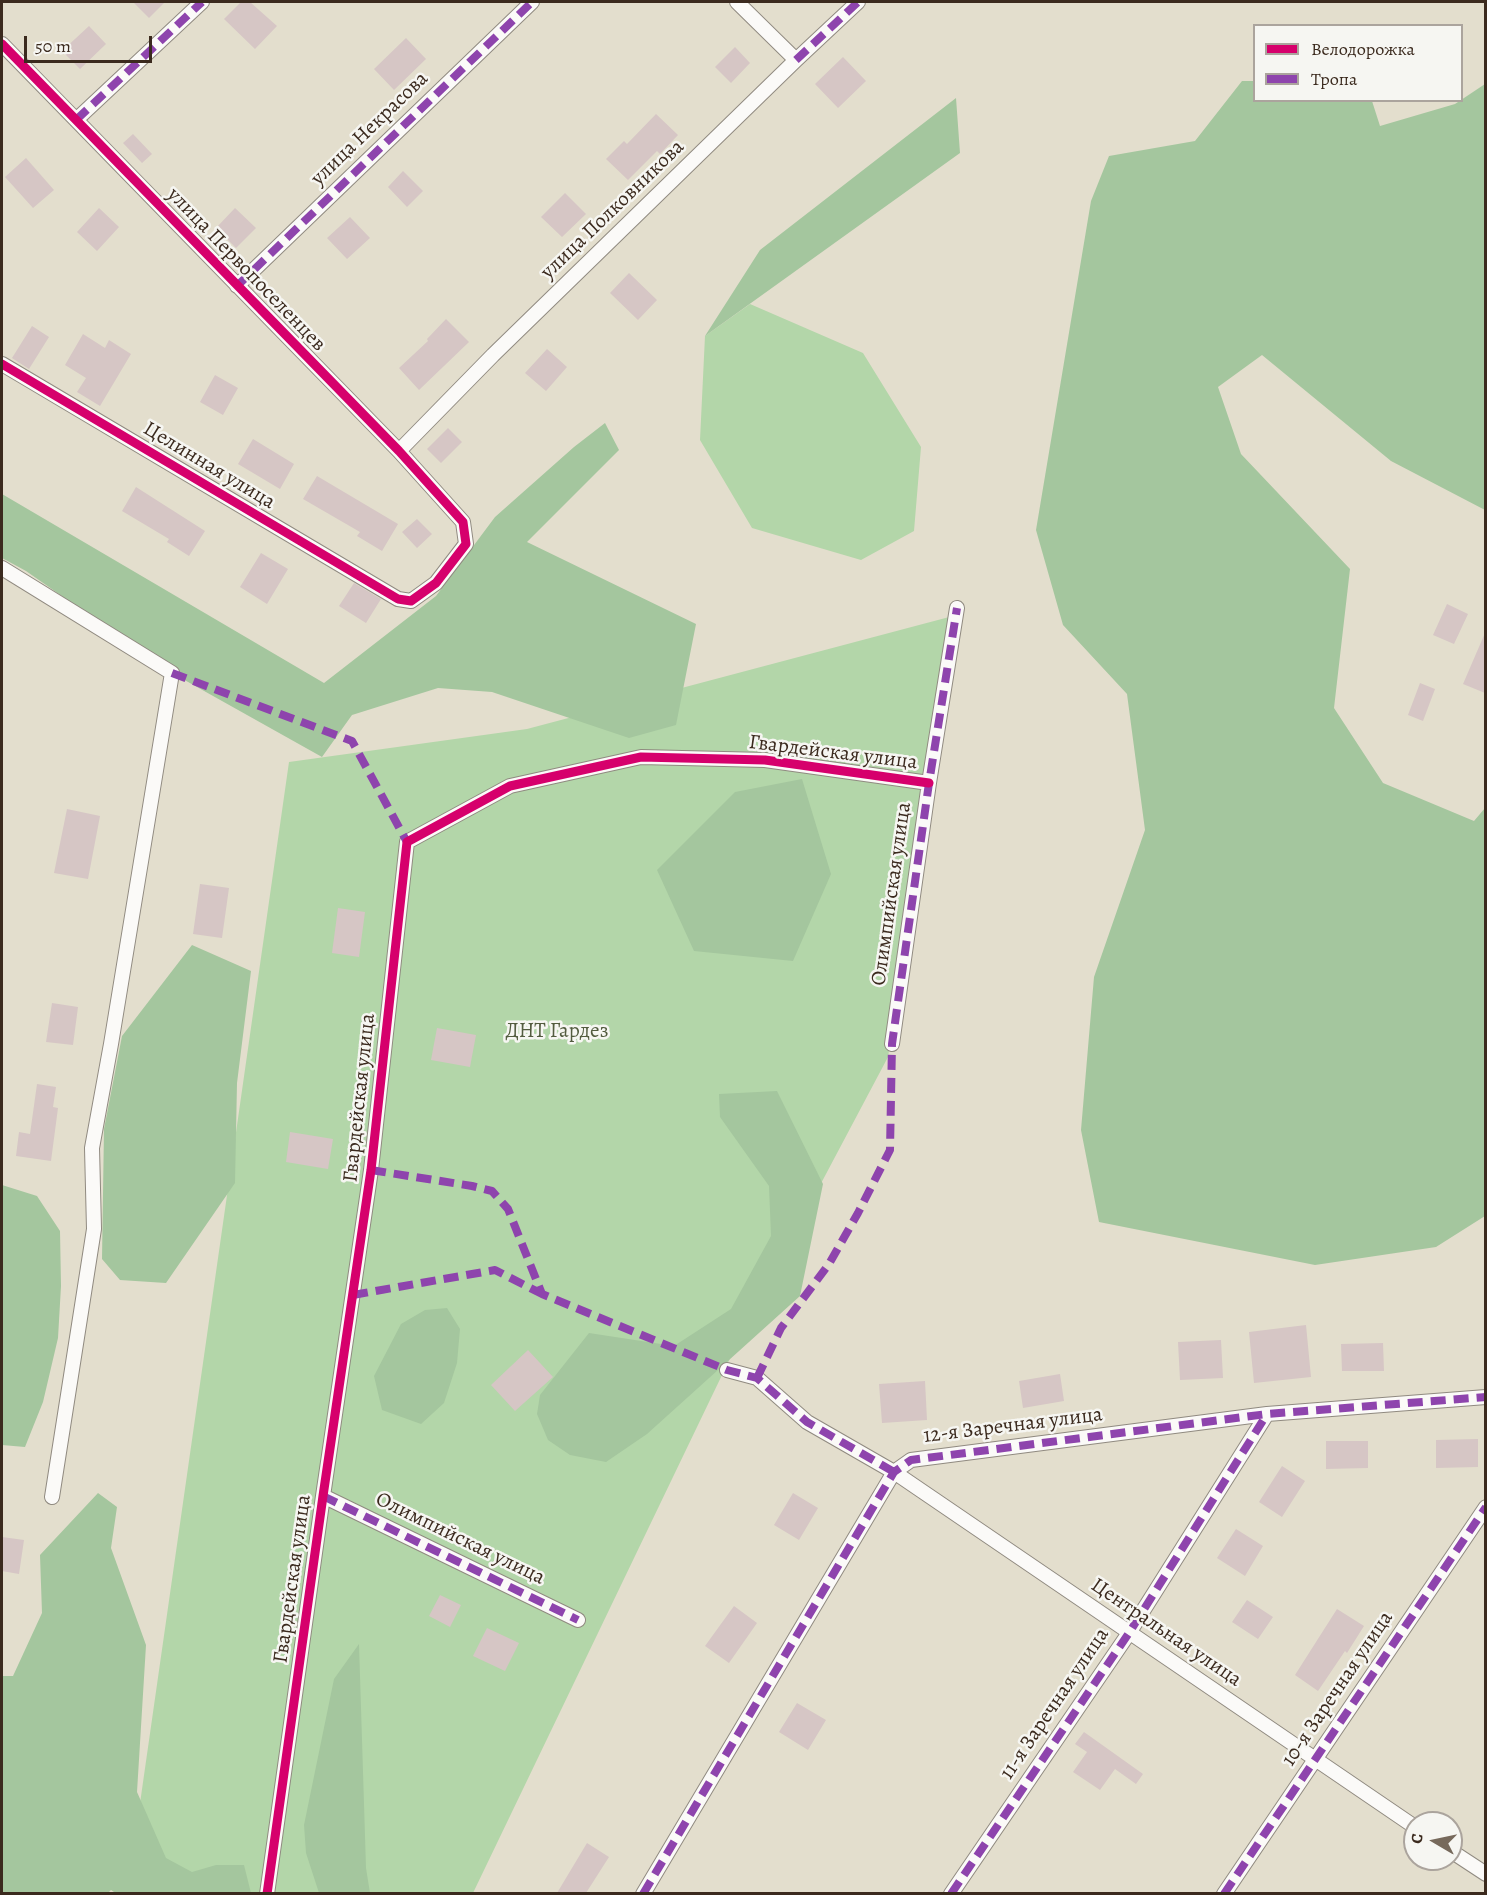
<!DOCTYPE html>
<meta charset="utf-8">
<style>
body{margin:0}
#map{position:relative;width:1487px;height:1895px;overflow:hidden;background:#e3decd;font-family:Alegreya,serif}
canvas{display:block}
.frame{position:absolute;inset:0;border:3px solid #3b2a1e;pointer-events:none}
.legend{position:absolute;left:1253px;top:24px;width:210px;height:78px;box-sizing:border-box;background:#f6f6f2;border:2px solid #aba49d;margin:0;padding:8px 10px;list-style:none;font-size:18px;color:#3b2a1e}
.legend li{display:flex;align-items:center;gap:12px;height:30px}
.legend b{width:30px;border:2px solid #aba49d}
.north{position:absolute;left:1403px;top:1811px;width:60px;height:60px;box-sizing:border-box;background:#f6f6f2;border:2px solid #aba49d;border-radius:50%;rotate:279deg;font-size:16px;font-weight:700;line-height:24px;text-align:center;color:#3b2a1e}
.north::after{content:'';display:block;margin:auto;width:21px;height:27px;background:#76695b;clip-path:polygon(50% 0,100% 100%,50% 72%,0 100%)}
.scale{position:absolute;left:24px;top:36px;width:128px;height:27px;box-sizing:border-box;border:3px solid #3b2a1e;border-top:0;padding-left:8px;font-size:18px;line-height:21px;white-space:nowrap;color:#3b2a1e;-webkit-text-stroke:4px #f6f6f2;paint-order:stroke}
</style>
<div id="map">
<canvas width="1487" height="1895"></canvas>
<div class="frame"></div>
<ul class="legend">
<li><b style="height:8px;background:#d6006c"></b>Велодорожка</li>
<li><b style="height:8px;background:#8e44ad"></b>Тропа</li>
</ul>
<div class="north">С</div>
<div class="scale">50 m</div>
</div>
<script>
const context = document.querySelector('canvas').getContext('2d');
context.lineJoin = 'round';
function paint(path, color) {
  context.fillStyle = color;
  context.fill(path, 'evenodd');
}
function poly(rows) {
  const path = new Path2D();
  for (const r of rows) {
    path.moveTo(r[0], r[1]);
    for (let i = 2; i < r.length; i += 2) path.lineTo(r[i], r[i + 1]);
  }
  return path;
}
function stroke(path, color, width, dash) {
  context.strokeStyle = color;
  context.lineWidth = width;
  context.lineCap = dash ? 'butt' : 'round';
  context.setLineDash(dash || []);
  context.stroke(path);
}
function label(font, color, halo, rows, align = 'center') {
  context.font = font + ' Alegreya,serif';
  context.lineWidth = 5;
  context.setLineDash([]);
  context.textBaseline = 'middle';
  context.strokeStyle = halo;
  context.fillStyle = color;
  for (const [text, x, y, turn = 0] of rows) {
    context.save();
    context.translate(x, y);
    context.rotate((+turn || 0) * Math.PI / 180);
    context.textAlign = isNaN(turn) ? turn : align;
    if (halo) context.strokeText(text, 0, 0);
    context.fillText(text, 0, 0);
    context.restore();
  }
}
paint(poly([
 [750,304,863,353,921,447,914,531,861,560,752,528,700,440,705,336],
 [953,616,888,1057,747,1323,473,1893,127,1894,289,762,527,729]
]), '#b3d6a9');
paint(poly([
 [1242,81,1254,81,1254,100,1372,101,1380,126,1455,104,1485,84,1485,510,1391,461,1262,355,1218,387,1241,454,1350,569,1334,708,1383,783,1474,821,1485,808,1485,1216,1436,1247,1315,1265,1099,1222,1081,1130,1094,977,1145,830,1127,694,1063,625,1036,530,1091,201,1109,156,1195,141],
 [956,98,960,153,705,336,760,250],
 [605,423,619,450,527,542,696,624,676,725,629,738,492,692,438,688,352,715,322,757,172,673,26,571,2,558,2,494,324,683,436,596,495,517,574,447],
 [802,779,831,874,793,961,694,951,657,870,735,792],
 [192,945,251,971,237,1083,235,1183,166,1283,120,1280,102,1259,104,1129,122,1036],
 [777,1091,823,1184,800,1296,647,1434,606,1462,570,1455,548,1440,537,1414,540,1395,589,1333,674,1346,731,1309,771,1236,769,1186,720,1117,719,1094],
 [2,1185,37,1196,60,1231,61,1286,58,1338,43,1402,25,1447,2,1445],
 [447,1308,460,1329,457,1363,444,1403,421,1424,382,1410,374,1376,401,1324,425,1310],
 [98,1493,117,1507,111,1548,146,1645,137,1792,166,1858,192,1872,216,1865,244,1865,251,1893,117,1894,111,1890,107,1894,2,1893,2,1676,13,1676,42,1613,40,1555],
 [359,1644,366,1868,370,1893,319,1893,306,1853,304,1825,334,1679]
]), '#a4c69e');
paint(poly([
 [133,2,165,2,149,18],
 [241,2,250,2,277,26,255,49,224,19],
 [89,26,106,44,80,69,62,51],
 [406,38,426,59,394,90,374,69],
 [735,47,750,63,731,83,715,67],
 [843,57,866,81,838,108,815,84],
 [656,114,678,135,660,154,657,151,628,180,606,159,624,141,627,144],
 [133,134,152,154,142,163,123,143],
 [26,158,54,190,33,208,5,177],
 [403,171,423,191,407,207,388,187],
 [565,193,586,214,562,237,541,217],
 [99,208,119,227,97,251,77,232],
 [235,208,256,228,236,248,216,228],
 [350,217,370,238,347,259,327,238],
 [629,273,657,300,638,320,610,293],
 [446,319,469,342,419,390,399,368,428,341,427,339],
 [32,326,49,337,29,369,12,358],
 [83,334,105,348,109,340,131,354,100,406,77,392,86,378,65,365],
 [547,349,567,367,546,391,525,373],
 [215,375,238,388,223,415,200,402],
 [448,428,462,442,441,463,427,449],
 [253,439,294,464,280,489,238,464],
 [317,476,398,524,382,551,357,536,360,532,303,499],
 [136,487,205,531,189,556,167,542,169,539,122,511],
 [417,519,432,534,417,548,402,532],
 [261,553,288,569,267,604,240,587],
 [354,583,381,599,366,623,339,606],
 [1447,604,1468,614,1454,644,1433,635],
 [1485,633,1485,693,1463,684],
 [1420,683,1435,689,1423,721,1408,715],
 [67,809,100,816,88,879,54,873],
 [200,884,229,888,222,938,193,934],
 [338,908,365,912,359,957,332,953],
 [52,1003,78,1007,73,1045,46,1042],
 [437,1028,476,1035,470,1067,431,1060],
 [37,1084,56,1087,53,1107,58,1108,51,1161,16,1156,19,1132,30,1134],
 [290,1132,333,1139,328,1169,286,1162],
 [1306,1325,1311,1377,1254,1383,1249,1332],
 [1221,1340,1223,1378,1180,1380,1178,1342],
 [1383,1343,1384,1371,1342,1371,1341,1344],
 [528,1350,553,1377,515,1411,491,1385],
 [1060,1374,1064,1401,1023,1408,1019,1381],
 [925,1381,927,1420,882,1423,879,1384],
 [1478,1439,1478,1467,1436,1468,1436,1440],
 [1326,1441,1368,1441,1368,1468,1326,1469],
 [1282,1466,1305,1481,1282,1517,1259,1502],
 [793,1493,818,1508,799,1540,774,1525],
 [1236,1529,1263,1546,1245,1576,1217,1558],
 [2,1537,24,1540,19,1574,2,1571],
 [440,1595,461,1605,450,1627,429,1616],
 [1247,1600,1273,1617,1258,1639,1232,1622],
 [734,1606,757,1623,729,1663,705,1646],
 [1337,1609,1364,1626,1347,1653,1345,1651,1318,1691,1295,1675],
 [487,1628,519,1643,505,1671,473,1656],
 [797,1703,826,1720,808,1750,779,1732],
 [1084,1732,1143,1774,1136,1784,1115,1769,1100,1790,1073,1772,1087,1752,1075,1744],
 [587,1843,609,1857,586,1893,557,1893]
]), '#d6c6c5');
const street = poly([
 [737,2,796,60],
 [2,44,399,451,463,522,466,544,436,583,411,601,398,599,2,364],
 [76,120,202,2],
 [237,286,532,2],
 [399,451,493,355,796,60,858,2],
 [2,568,172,673,111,1044,92,1148,94,1229,52,1497],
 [892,1044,929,783,957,608],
 [727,1370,757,1378,807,1422,894,1472,1415,1827],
 [323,1496,578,1620],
 [1451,1851,1486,1874],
 [267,1894,323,1496,371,1170,407,842,510,786,641,757,765,760,929,783],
 [643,1894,894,1472,911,1460,1267,1414,1486,1397],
 [951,1894,1129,1633,1267,1414],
 [1224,1894,1486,1507]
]);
stroke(street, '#908a80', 16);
stroke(street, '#fbfaf8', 14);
stroke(poly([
 [796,60,858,2],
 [76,120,202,2],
 [237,286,532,2],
 [172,673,352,741,407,842],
 [371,1170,472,1186,492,1191,508,1209,542,1294,727,1370,757,1378,807,1422,894,1472],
 [353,1295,495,1270,542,1294],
 [757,1378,781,1328,829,1264,858,1213,890,1150,892,1044,929,783,957,608],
 [323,1496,578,1620],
 [643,1894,894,1472,911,1460,1267,1414,1486,1397],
 [951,1894,1129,1633,1267,1414],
 [1224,1894,1486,1507]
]), '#8e44ad', 8, [15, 8]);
stroke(poly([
 [2,44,399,451,463,522,466,544,436,583,411,601,398,599,2,364],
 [267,1894,323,1496,371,1170,407,842,510,786,641,757,765,760,929,783]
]), '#d6006c', 9);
label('21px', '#3b2a1e', '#f6f6f2', [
 ["улица Некрасова",370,129,-44],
 ["улица Полковникова",613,210,-44],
 ["улица Первопоселенцев",246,270,46],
 ["Целинная улица",209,466,31],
 ["Гвардейская улица",833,753,7],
 ["Олимпийская улица",892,894,-82],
 ["Гвардейская улица",360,1098,-84],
 ["12-я Заречная улица",1013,1426,-7],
 ["Олимпийская улица",460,1539,26],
 ["Гвардейская улица",293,1579,-82],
 ["Центральная улица",1166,1633,34],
 ["10-я Заречная улица",1338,1689,-56],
 ["11-я Заречная улица",1055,1704,-56]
]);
label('21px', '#535c3f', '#f6f6f2', [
 ["ДНТ Гардез",557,1032]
]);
</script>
